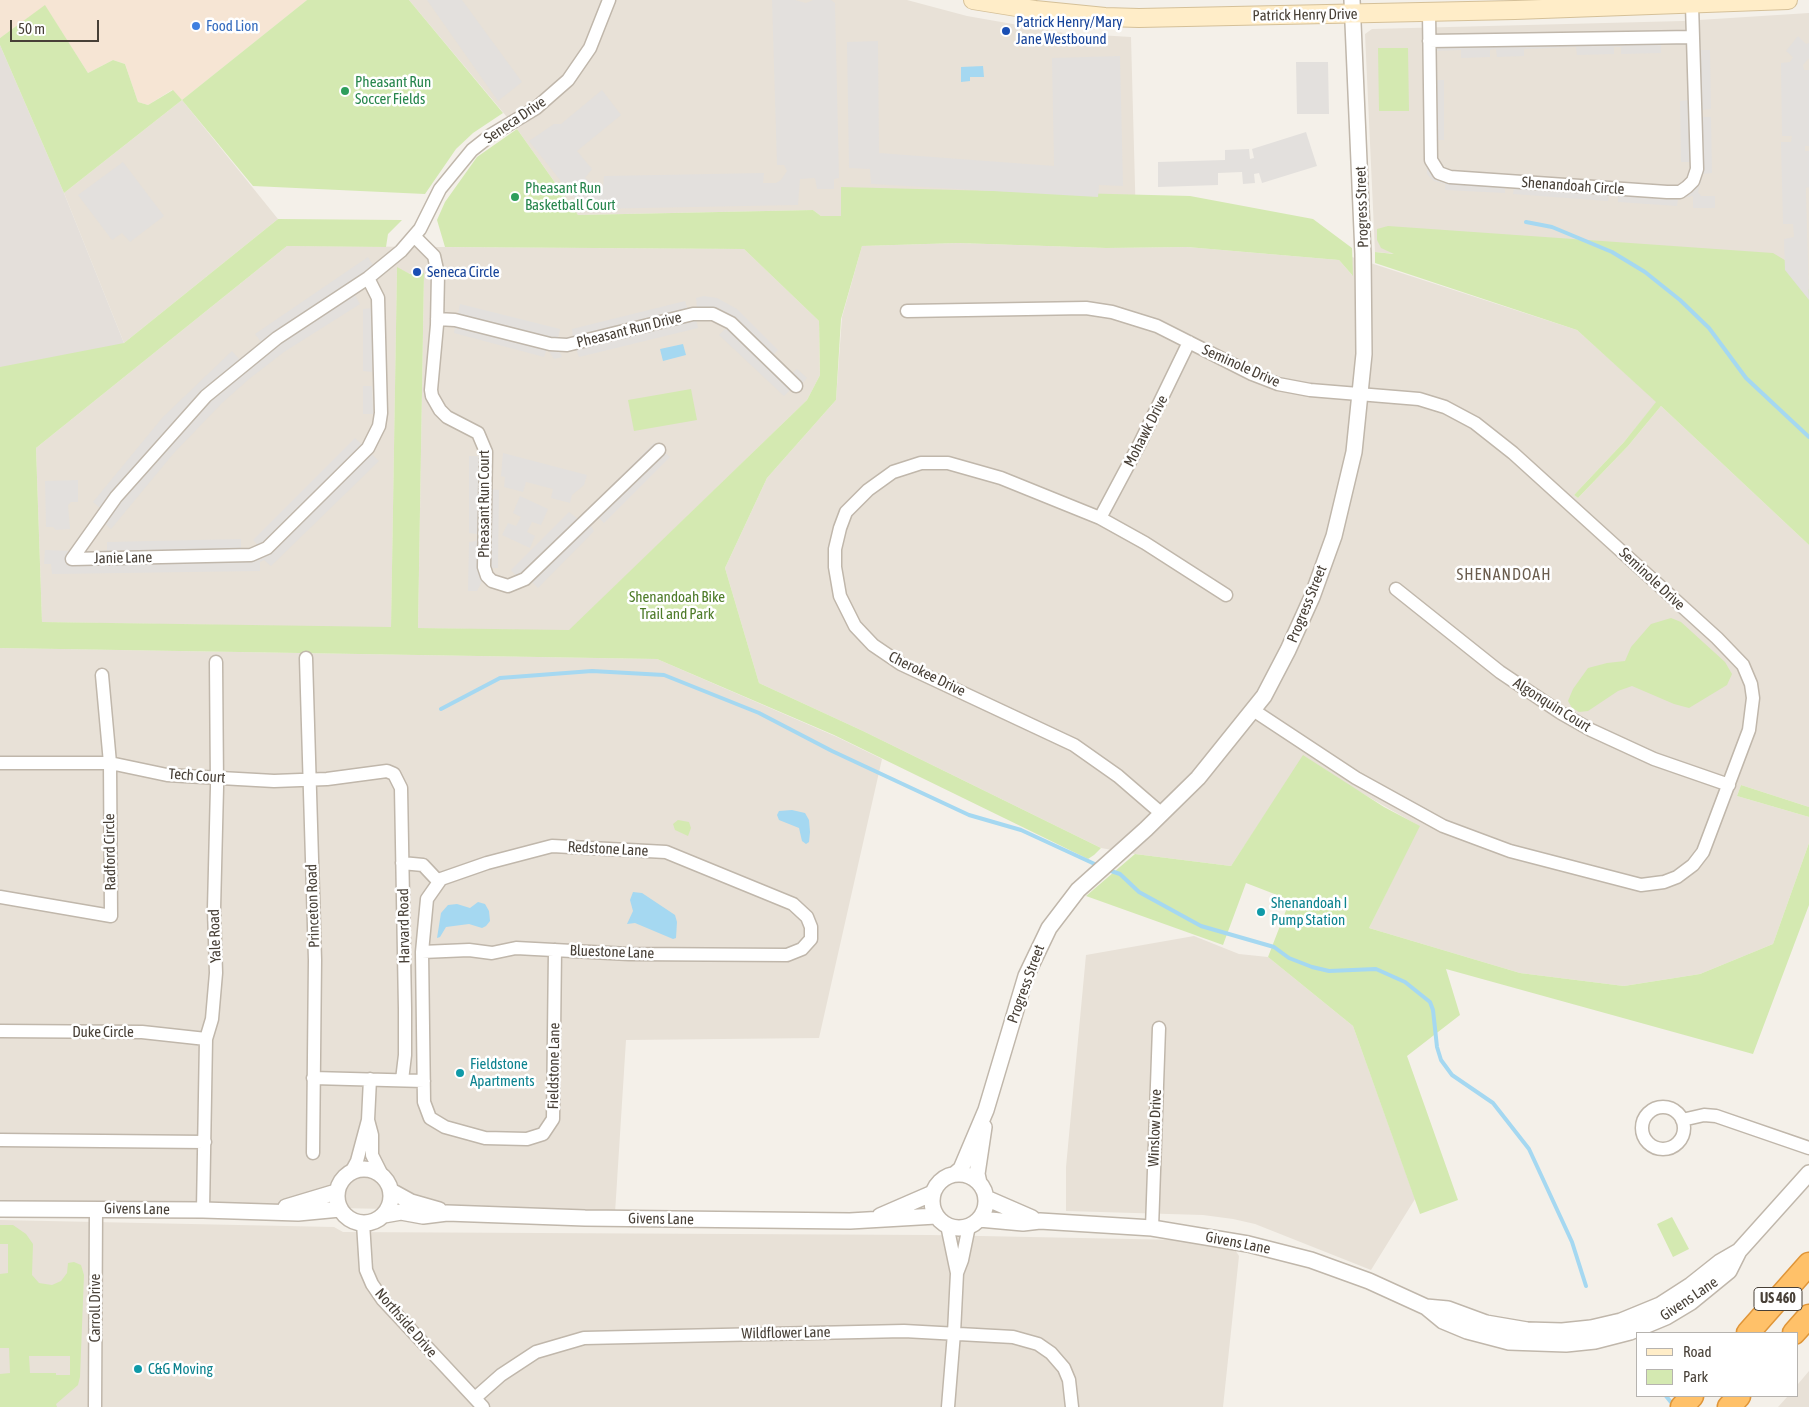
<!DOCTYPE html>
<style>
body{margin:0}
#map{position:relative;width:1809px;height:1407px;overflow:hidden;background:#f4f0e9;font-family:"Asap Condensed",sans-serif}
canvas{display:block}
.legend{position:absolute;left:1636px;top:1332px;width:162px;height:65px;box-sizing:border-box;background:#fff;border:1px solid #b6b3af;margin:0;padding:6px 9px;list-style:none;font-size:15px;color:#484037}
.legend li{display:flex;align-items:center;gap:10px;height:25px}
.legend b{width:25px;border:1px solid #b6b3af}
.scale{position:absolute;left:10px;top:20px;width:89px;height:22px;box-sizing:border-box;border:2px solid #484037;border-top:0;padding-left:6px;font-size:15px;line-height:18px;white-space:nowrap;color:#484037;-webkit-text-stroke:4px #fff;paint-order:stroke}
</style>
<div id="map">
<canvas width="1809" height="1407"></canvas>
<ul class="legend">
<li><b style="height:6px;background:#ffedc8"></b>Road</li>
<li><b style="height:14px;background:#d4e9b1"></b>Park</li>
</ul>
<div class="scale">50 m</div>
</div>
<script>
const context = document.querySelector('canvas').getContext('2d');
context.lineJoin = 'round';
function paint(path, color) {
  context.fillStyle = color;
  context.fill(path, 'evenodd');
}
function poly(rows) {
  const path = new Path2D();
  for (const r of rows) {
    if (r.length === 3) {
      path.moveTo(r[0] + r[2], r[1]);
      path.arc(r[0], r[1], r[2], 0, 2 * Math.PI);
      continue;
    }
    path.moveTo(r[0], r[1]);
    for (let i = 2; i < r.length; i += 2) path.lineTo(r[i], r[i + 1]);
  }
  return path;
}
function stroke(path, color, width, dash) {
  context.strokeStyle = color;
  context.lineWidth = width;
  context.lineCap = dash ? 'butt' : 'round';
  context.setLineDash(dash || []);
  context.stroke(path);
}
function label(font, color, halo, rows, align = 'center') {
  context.font = font + ' "Asap Condensed",sans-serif';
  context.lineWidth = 5;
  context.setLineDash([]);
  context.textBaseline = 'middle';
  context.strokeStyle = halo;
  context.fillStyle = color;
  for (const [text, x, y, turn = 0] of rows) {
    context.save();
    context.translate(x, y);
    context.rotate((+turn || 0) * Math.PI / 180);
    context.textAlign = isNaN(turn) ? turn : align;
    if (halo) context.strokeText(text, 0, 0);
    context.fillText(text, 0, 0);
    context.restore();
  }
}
paint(poly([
 [409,0,907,0,967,16,1064,33,1131,37,1136,223,821,216,813,210,578,215,517,129],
 [1809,13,1809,321,1784,290,1375,252,1365,34,1372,29,1683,21],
 [182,100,278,219,124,343,64,193],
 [958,243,1106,248,1187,247,1339,260,1352,275,1352,257,1577,330,1657,402,1624,442,1574,495,1578,498,1580,496,1628,446,1661,406,1809,545,1809,807,1741,785,1737,796,1809,817,1809,843,1773,944,1700,974,1624,986,1520,973,1369,928,1419,826,1353,788,1304,756,1231,866,1135,854,1101,848,863,731,759,683,725,568,767,478,836,400,842,317,862,246],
 [287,246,744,249,819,321,820,375,807,400,569,631,418,628,424,273,410,274,397,268,391,628,42,622,36,448],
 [0,648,657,659,837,737,882,759,819,1038,626,1040,615,1213,222,1206,0,1204],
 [1194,936,1239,954,1268,957,1353,1026,1415,1199,1371,1270,1255,1224,1233,1219,1203,1215,1066,1211,1066,1167,1086,955],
 [0,1220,334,1227,343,1232,930,1235,1181,1240,1234,1248,1239,1256,1223,1407,0,1407],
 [1809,1371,1809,1407,1778,1407,1788,1396,1798,1396,1798,1384]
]), '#e8e1d7');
paint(poly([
 [0,0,307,0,182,100,172,90,148,105,138,102,125,64,113,60,88,73,45,6,0,38]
]), '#f6e5d4');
paint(poly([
 [0,45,64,193,124,343,0,406]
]), '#e4dfda');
paint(poly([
 [307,0,409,0,503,113,473,133,456,149,425,194,253,186,182,100,64,193,0,45,0,38,45,5,88,73,113,60,125,64,138,102,148,105,173,90,182,100],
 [1378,48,1408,48,1409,111,1379,111],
 [517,129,578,215,813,210,821,216,841,216,841,187,1190,196,1313,219,1352,248,1353,276,1339,260,1187,247,1106,248,958,243,862,246,841,319,836,400,767,478,725,568,759,683,863,731,1101,848,1094,855,1088,859,834,735,657,659,0,648,0,367,124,343,278,219,402,220,388,234,386,247,287,246,36,448,42,622,391,627,397,267,410,274,424,273,418,628,569,630,807,400,820,375,819,321,744,249,445,247,437,220,445,202,477,157],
 [1388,226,1773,253,1788,262,1809,290,1809,545,1661,406,1628,446,1578,498,1574,495,1624,442,1656,402,1577,330,1375,263,1375,252,1394,254,1381,248,1377,240,1377,229],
 [691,389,697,420,634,431,628,400],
 [1671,618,1681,622,1725,662,1732,674,1727,685,1689,708,1674,704,1632,686,1618,691,1588,711,1579,712,1572,708,1568,701,1573,689,1588,668,1607,663,1625,661,1631,647,1651,624],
 [1303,755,1384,807,1420,826,1369,928,1520,973,1624,986,1700,974,1773,944,1809,843,1809,905,1753,1054,1446,969,1460,1015,1407,1056,1458,1200,1420,1214,1353,1026,1268,957,1290,900,1246,883,1223,945,1086,896,1135,854,1231,866],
 [1741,785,1809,807,1809,817,1737,796],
 [678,820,689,822,691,828,688,836,675,830,673,824],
 [1672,1217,1689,1249,1673,1257,1657,1224],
 [0,1225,13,1225,26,1234,33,1244,32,1275,39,1283,52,1285,61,1281,67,1273,68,1263,74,1262,81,1265,84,1275,80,1377,78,1385,56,1404,57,1407,0,1407,0,1374,10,1373,9,1348,0,1348,0,1274,8,1273,8,1244,0,1244],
 [29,1356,70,1356,70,1375,56,1375,56,1373,30,1373]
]), '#d4e9b1');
paint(poly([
 [427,0,462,0,522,82,498,101],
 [772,0,795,0,806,3,813,0,831,0,835,3,839,178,834,179,834,189,817,189,815,178,800,179,798,205,590,209,576,200,529,141,554,124,561,124,602,90,621,115,577,151,592,169,585,178,593,184,603,186,604,176,764,173,763,183,776,183,781,180,787,171,784,165,777,165],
 [1700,32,1700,50,1710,50,1711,109,1702,110,1702,117,1711,117,1712,173,1703,174,1698,192,1701,196,1715,196,1715,208,1693,208,1693,196,1678,199,1677,206,1618,202,1618,195,1609,194,1608,201,1513,194,1514,188,1505,188,1505,193,1445,190,1445,184,1434,181,1427,174,1422,39],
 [1661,45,1687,45,1689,100,1680,101,1681,162,1691,162,1691,177,1680,186,1447,172,1438,166,1437,140,1444,140,1444,80,1436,80,1435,51,1461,50,1461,58,1490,57,1490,50,1496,49,1497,57,1524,56,1524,49,1576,47,1577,55,1614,54,1614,47,1621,47,1621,54,1661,53],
 [1798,36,1806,44,1809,43,1809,58,1803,65,1804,70,1809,70,1809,146,1805,146,1805,151,1809,151,1809,187,1806,188,1809,300,1785,270,1784,239,1794,237,1793,224,1783,224,1781,142,1791,142,1792,136,1782,136,1781,63,1790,62,1793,57,1786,51],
 [878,41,879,153,1054,166,1052,58,1120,56,1123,186,1099,185,1098,197,871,184,870,169,849,168,847,42],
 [1296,62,1328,62,1329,114,1297,114],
 [1306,132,1317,166,1262,183,1259,173,1254,174,1255,183,1243,184,1242,172,1218,173,1218,185,1158,187,1158,162,1225,160,1225,150,1249,149,1250,159,1254,158,1252,149],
 [123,162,164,216,130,242,122,233,112,240,78,195],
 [368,257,374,267,355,295,360,304,284,352,249,379,222,403,173,454,111,529,104,523,99,507,93,502,163,417,232,351,239,359,261,342,255,334],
 [704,296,717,298,737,309,778,350,772,356,791,374,797,369,807,378,794,392,790,390,784,396,719,335,726,328,725,326,711,320,696,319,698,328,579,357,576,349,559,350,562,357,554,359,547,348,544,357,454,333,460,304,560,329,558,339,573,339,572,329,685,301,688,310,697,308,696,298],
 [372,308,372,372,363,371,363,309],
 [363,386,372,386,373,414,363,414],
 [355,438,379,461,271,566,264,560,260,562,260,571,52,574,51,564,44,564,45,550,99,552,107,550,107,542,241,539,241,549,259,548,259,546,253,540],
 [654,443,670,457,604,523,598,517,590,524,594,531,538,588,532,582,518,578,511,570,569,512,578,519],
 [503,453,587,475,584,485,572,495,570,503,551,498,553,489,526,482,523,492,504,487,505,477,501,476],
 [469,456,478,456,490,489,499,490,498,568,489,568,477,591,468,591,469,542,476,541,477,534,469,533],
 [78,480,78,502,71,502,68,505,70,529,56,530,53,527,46,527,45,481],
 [520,496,548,509,541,525,532,522,527,532,535,536,530,548,502,535,508,523,516,526,521,517,513,513]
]), '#e3e0dd');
paint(poly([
 [983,66,984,77,970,77,970,81,961,82,961,67],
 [683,344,686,355,663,361,660,349],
 [792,810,805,813,809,820,810,832,809,842,806,844,802,841,799,828,779,820,777,815,779,811],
 [633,892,642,893,675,915,677,922,676,938,673,939,635,923,627,924,633,911,630,900],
 [478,902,485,904,489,911,490,921,486,926,482,928,469,924,446,927,440,937,437,938,441,913,448,905,457,904,470,908]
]), '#a5d8f1');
stroke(poly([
 [1526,222,1552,227,1612,252,1645,272,1680,300,1709,328,1746,378,1809,437],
 [441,709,500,678,592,671,664,675,759,713,832,751,969,815,1021,830,1099,866],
 [1108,870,1120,874,1139,892,1201,926,1274,947,1289,958,1312,967,1329,971,1376,969,1405,982,1430,1002,1433,1010,1437,1047,1441,1060,1452,1075,1493,1103,1529,1149,1572,1242,1586,1286],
 [1666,1396,1674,1406]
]), '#a5d8f1', 4);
const minor = poly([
 [1429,12,1431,160,1439,173,1450,177,1667,192,1680,192,1687,187,1693,181,1697,169,1692,5],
 [1429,41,1693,37],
 [415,237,434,256,438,274,437,325,431,390,432,396,440,410,447,417,478,433,486,452,484,567,487,576,492,581,508,586,525,579,659,450],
 [368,278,378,298,381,413,379,426,368,448,267,548,251,555,72,559,116,497,206,396,277,338,368,278,401,251,420,229,440,189,472,150,491,135,536,108,568,80,590,48,609,0],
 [907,311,1086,308,1112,312,1157,326,1252,374,1278,384,1310,390,1419,399,1445,407,1475,423,1513,453,1717,638,1743,665,1751,684,1753,698,1749,730,1703,852,1693,865,1677,877,1664,882,1641,885,1510,851,1443,826,1356,778,1253,710],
 [437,319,455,320,550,344,567,345,693,314,713,314,731,323,796,386],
 [1100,518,1140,443,1189,342],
 [1396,589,1500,672,1561,713,1591,730,1654,759,1729,785],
 [306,658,315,960,313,1153],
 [0,763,110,763,167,775,274,781,327,779,387,771,394,774,401,788,405,1009,405,1055,402,1080],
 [1162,814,1118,776,1074,745,901,664,873,645,855,626,840,596,835,567,835,549,840,528,846,512,868,490,893,472,921,463,948,463,1001,478,1100,518,1145,543,1226,595],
 [402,863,423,865,438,881],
 [0,897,111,916,110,763,102,675],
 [422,952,469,950,492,953,516,948,629,954,787,955,802,949,811,939,811,927,807,917,793,904,666,852,552,846,487,863,441,879,427,899,422,952,424,1102,430,1118,445,1127,485,1138,527,1139,543,1134,553,1119,555,950],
 [0,1031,142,1032,206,1039],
 [313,1078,424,1081],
 [1663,1128,21],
 [368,1120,372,1135,372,1155,382,1175],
 [1682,1120,1704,1115,1716,1116,1809,1148],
 [0,1140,205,1142],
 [351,1172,357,1161,368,1120,370,1079],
 [203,1210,206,1039,212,1019,216,973,214,909,217,787,216,662],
 [363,1223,366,1270,372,1284,383,1300,483,1407],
 [947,1225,957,1273,954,1333,948,1407],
 [1152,1228,1159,1028],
 [957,1273,962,1260,969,1226],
 [475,1398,501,1375,536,1352,584,1338,904,1331,1013,1337,1038,1344,1051,1353,1064,1368,1069,1380,1072,1407],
 [95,1407,96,1209]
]);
const tertiary = poly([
 [364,1196,27],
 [955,1174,961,1169,986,1110,1026,976,1049,928,1078,890,1146,829,1198,778,1264,696,1288,650,1312,597,1334,536,1354,452,1364,354,1363,254,1352,0],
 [959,1201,27],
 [979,1183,977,1174,984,1127],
 [391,1191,411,1202,439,1210],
 [986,1198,1032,1218],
 [286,1207,336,1192],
 [0,1209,203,1210,298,1213,340,1209],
 [384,1215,401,1212,423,1216,447,1213,585,1218,850,1221,936,1216],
 [880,1216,933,1193],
 [979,1219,1023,1223,1040,1221,1152,1228,1248,1244,1311,1260,1369,1281,1426,1307,1443,1321,1467,1331,1509,1342,1566,1344,1595,1341,1630,1332,1666,1317,1691,1302,1729,1271,1739,1251,1809,1173],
 [1426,1307,1448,1309,1486,1323,1527,1330,1562,1331,1591,1328,1621,1321,1660,1305,1691,1285,1720,1262,1739,1251]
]);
const secondary = poly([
 [973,0,1035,10,1105,17,1139,18,1515,10,1788,0]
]);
const motorway = poly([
 [1748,1333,1809,1264],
 [1794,1333,1809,1316],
 [1682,1407,1692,1396],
 [1729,1407,1739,1396]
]);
stroke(minor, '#c0b7ab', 15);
stroke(tertiary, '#c0b7ab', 18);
stroke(secondary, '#d5c098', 20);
stroke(motorway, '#df9538', 25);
stroke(minor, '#fff', 12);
stroke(tertiary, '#fff', 15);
stroke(secondary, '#ffedc8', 18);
stroke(motorway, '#ffc169', 22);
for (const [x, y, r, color] of [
 [196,26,5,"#3f7fe0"],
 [1006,31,5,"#1a4fb4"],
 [345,91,5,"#2e9e5b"],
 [515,197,5,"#2e9e5b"],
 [417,272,5,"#1a4fb4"],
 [1261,912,5,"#0f9aa8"],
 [460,1073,5,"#0f9aa8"],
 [138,1369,5,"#0f9aa8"]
]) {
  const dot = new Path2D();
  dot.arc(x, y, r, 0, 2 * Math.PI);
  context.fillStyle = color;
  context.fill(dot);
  stroke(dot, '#fff', 2);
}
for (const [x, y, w] of [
 [1778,1299,48]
]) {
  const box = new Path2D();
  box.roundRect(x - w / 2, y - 11.5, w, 23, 4);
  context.fillStyle = '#fff';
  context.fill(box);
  stroke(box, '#484037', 1);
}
label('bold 14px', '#484037', null, [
 ["US 460",1778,1299]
]);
label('15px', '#484037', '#fff', [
 ["Patrick Henry Drive",1305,15,-1],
 ["Seneca Drive",515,120,-34],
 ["Shenandoah Circle",1573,186,4],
 ["Progress Street",1362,207,-92],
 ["Pheasant Run Drive",629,330,-14],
 ["Seminole Drive",1241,366,24],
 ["Mohawk Drive",1146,431,-63],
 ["Pheasant Run Court",484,504,-90],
 ["Janie Lane",123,558,-1],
 ["Seminole Drive",1652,579,43],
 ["Progress Street",1307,604,-68],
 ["Cherokee Drive",927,674,26],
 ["Algonquin Court",1552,705,32],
 ["Tech Court",197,776,4],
 ["Redstone Lane",608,849,3],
 ["Radford Circle",110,852,-91],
 ["Princeton Road",313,906,-92],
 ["Harvard Road",404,926,-91],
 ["Yale Road",215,936,-92],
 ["Bluestone Lane",612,952,2],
 ["Progress Street",1026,984,-70],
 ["Duke Circle",103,1032],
 ["Fieldstone Lane",554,1066,-89],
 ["Winslow Drive",1155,1128,-88],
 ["Givens Lane",137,1209,1],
 ["Givens Lane",661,1219,1],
 ["Givens Lane",1238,1243,11],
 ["Givens Lane",1689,1299,-34],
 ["Carroll Drive",95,1308,-90],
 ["Northside Drive",406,1323,49],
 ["Wildflower Lane",786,1333,-1]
]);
label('15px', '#164399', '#fff', [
 ["Patrick Henry/Mary",1016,22],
 ["Jane Westbound",1016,39],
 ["Seneca Circle",427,272]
], 'left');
label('15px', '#366cbe', '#fff', [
 ["Food Lion",206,26]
], 'left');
label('15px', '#27864d', '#fff', [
 ["Pheasant Run",355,82],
 ["Soccer Fields",355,99],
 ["Pheasant Run",525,188],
 ["Basketball Court",525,205]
], 'left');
label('15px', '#4e7b29', '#fff', [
 ["Shenandoah Bike",677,597],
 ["Trail and Park",677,614]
]);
label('15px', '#0d838f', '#fff', [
 ["Shenandoah I",1271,903],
 ["Pump Station",1271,920],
 ["Fieldstone",470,1064],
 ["Apartments",470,1081],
 ["C&G Moving",148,1369]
], 'left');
context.letterSpacing = '1px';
label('16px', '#6b5d4e', '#fff', [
 ["SHENANDOAH",1504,575]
]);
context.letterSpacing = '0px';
</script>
